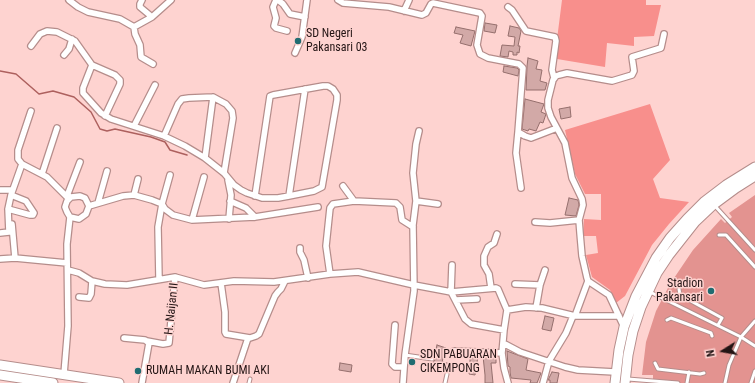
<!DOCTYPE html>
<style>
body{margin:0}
#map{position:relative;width:755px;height:383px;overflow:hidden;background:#fed3d0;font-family:"Roboto Condensed",sans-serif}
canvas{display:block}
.north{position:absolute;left:703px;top:331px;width:40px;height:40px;-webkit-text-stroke:3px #fed3d0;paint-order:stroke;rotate:259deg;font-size:11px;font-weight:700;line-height:16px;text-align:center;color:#231414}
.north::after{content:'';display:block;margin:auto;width:14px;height:18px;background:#231414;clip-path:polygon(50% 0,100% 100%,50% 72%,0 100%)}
</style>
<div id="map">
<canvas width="755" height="383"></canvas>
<div class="north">N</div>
</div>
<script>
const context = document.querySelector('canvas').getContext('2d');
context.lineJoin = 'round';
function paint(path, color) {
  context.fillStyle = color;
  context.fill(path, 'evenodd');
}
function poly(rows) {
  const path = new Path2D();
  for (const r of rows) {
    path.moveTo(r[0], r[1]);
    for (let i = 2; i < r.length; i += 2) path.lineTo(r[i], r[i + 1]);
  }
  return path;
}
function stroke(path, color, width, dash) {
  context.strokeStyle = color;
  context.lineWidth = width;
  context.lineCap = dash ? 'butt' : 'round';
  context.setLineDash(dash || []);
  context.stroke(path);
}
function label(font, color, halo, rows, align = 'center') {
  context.font = font + ' "Roboto Condensed",sans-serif';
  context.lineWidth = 3;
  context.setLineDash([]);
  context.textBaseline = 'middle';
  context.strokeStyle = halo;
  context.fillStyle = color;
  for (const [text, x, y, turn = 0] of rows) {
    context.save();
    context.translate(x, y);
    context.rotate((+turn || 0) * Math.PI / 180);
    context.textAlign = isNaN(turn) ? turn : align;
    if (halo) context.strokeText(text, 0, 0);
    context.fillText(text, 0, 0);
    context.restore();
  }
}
paint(poly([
 [755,195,755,383,653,383,653,375,642,375,646,342,656,311,670,284,693,250,721,219,725,223,732,217,729,213]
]), '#e39390');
paint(poly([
 [562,0,646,0,646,5,661,5,654,36,634,37,634,46,607,43,605,67,557,59,555,55],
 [650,104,670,160,653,179,660,198,689,202,669,224,652,245,625,296,616,303,610,290,592,277,586,255,598,253,596,236,583,236,584,219,601,220,601,194,585,194,575,174,565,130]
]), '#f88f8c');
stroke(poly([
 [0,71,16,74,39,94,53,91,74,97,91,112,100,129,107,131,115,129,151,137,165,142,170,150,187,155]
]), '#ad605e', 1.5);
const building = poly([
 [485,23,497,25,495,33,484,31,485,23],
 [510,26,519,28,521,31,518,46,520,46,519,53,517,52,517,55,513,55,513,52,509,51,508,57,500,56,502,45,514,46,515,37,508,36,510,26],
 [456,27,475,31,471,46,460,43,463,35,454,33,456,27],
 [528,58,538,61,536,69,542,70,540,81,547,83,545,90,526,90,527,66,528,58],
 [504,66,517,68,519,70,518,76,503,72,504,66],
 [525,99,544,104,541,112,546,114,543,123,540,122,536,131,529,129,528,131,522,129,525,99],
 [570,107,571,117,561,119,559,109,570,107],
 [569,198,578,200,579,205,576,216,565,215,569,198],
 [545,316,554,318,551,331,542,329,545,316],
 [437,345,446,348,442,362,452,364,450,373,448,371,444,371,445,368,432,364,435,360,434,357,437,345],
 [507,351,528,359,526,370,541,373,537,383,530,383,531,380,511,378,510,372,510,367,508,366,507,351],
 [470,356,478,356,475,375,469,374,471,362,470,362,470,356],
 [483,356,496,357,496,363,491,363,493,383,485,383,485,375,483,356],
 [340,363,352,365,351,372,339,370,340,363],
 [552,372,559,373,557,383,550,383,550,380,548,380,552,372]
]);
paint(building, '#d2a9a7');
stroke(building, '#956f6d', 1);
const lane = poly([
 [715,206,755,250],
 [719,235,726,235,755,267],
 [679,289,680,295,722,318,718,325],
 [650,292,741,337,755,346],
 [667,320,671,318,711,333,712,336],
 [405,355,432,359],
 [655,363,658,369,700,374,704,373],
 [628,379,678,383],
 [249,383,250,379],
 [445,383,447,374],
 [687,383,689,372],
 [725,383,729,365,741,337,755,321],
 [751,383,755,371]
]);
const street = poly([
 [69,0,78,7,88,12,120,19,134,27,152,17,171,0],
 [142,0,140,4,140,7,152,17],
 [276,0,273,7,276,18,274,26,276,28,287,31],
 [278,0,283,4,290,14,305,17],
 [338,0,343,3,389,7,422,15,426,13,431,4,433,3,480,13,482,16,477,45,480,54,488,58,519,64,523,68,518,132,525,136,531,138,557,128],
 [508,7,512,10,526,31,555,37,556,41,552,70,554,78],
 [404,11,409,0],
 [134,27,135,34,140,45,141,57,153,64],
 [31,46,40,34,47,31,57,32,75,41,92,65,83,88,83,93,101,113,111,119,164,136,185,146,205,158,224,173,234,185,241,190,247,193,262,198,278,198,289,196,314,191,322,187,337,100,337,95,333,89,328,86,323,86,273,95,270,96,255,196],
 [295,53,302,37,307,0],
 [64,55,69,49,72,39],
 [92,65,115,75,120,80,120,84,105,116],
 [31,111,18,150,18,159,22,164,47,177,69,199],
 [134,126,155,85],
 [518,132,516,153,521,188],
 [164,136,178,104,182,99,189,98,213,97,226,104,232,111,233,118,224,173],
 [205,158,213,97],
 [42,174,57,128],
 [228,180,231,195,229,219],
 [343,186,354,201],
 [0,190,12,190],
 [134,195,138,179],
 [67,196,80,162],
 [289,196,305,89],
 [230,201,246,208,255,217],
 [416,201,438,204],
 [98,203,107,171],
 [89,206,123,196,134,195,152,200,162,204,165,209,173,215,192,220,255,217,318,207],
 [8,209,30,215,33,215,34,213,26,201,11,195],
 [192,220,204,177],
 [535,222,550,223,579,220],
 [12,224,15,258],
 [0,233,9,232,8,209,11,195,22,164],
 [300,248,300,252,304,260,308,278],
 [0,259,15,258,67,263],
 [452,265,451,292,496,288,498,289,507,310,526,307,542,308,575,316,588,281],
 [68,270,79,273,92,281,105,284,127,285,175,277,204,285,234,281,274,282,330,274,358,272,414,285,446,291,451,292,465,319,471,324,504,330,502,353,504,368,508,383],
 [330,274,326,246,330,208,333,204,354,201,396,203,400,207,402,220,413,227],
 [159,279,158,227,162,204,170,175],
 [221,283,225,312,225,332,226,334,250,338,256,336,259,334,275,296,278,292,281,289,285,281],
 [515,284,540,285],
 [491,288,489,274,484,265,484,256,488,247,494,243,497,234],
 [79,297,89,298,91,294,92,281],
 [456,300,477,299],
 [536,308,540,285,545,270],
 [575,316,619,316],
 [395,325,392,364,395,367,404,367],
 [624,327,609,295,588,281,587,278,582,256,580,233,579,220,583,205,582,199,572,178,565,143,551,117,548,108,548,100,553,80,556,76,559,75,567,73,612,81,632,75,634,71,632,57,661,48,664,34],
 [504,330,507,310],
 [124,338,145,340,149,343,142,383],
 [147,341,163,344,169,343,175,277],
 [503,343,520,352,565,367,578,370,615,372],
 [454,351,502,353],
 [64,374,68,326,67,244,70,217,67,212,65,207,67,201,71,197,80,196,85,198,89,206,86,214,79,219,70,217],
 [233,383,248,338],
 [403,383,405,355,414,291,413,225,416,201,413,173,416,144,419,131],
 [543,383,549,361,566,333,573,316]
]);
const primary = poly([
 [0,365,119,383],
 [0,375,53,383],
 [615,383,619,350,624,327,636,296,656,258,670,238,687,219,705,201,726,185,755,167],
 [625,383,628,355,633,331,641,307,657,273,669,255,695,222,713,205,736,188,755,176]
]);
stroke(lane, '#b58d8b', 5);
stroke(street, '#b58d8b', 8);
stroke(primary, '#b58d8b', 11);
stroke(lane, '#fff', 3);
stroke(street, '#fff', 5.5);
stroke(primary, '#fff', 9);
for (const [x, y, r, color] of [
 [298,41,4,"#206c71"],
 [711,291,4,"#206c71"],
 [412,362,4,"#206c71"],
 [138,371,4,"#206c71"]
]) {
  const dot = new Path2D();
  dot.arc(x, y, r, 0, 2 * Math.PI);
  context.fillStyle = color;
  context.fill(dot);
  stroke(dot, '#fed3d0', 1.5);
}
label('12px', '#231414', '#fed3d0', [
 ["SD Negeri",306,34],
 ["Pakansari 03",306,48],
 ["Stadion",703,284,"right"],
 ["Pakansari",703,298,"right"],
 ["SDN PABUARAN",420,355],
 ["CIKEMPONG",420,369],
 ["RUMAH MAKAN BUMI AKI",146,371]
], 'left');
label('12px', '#231414', '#fed3d0', [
 ["H. Naijan II",172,309,-84]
]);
</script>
